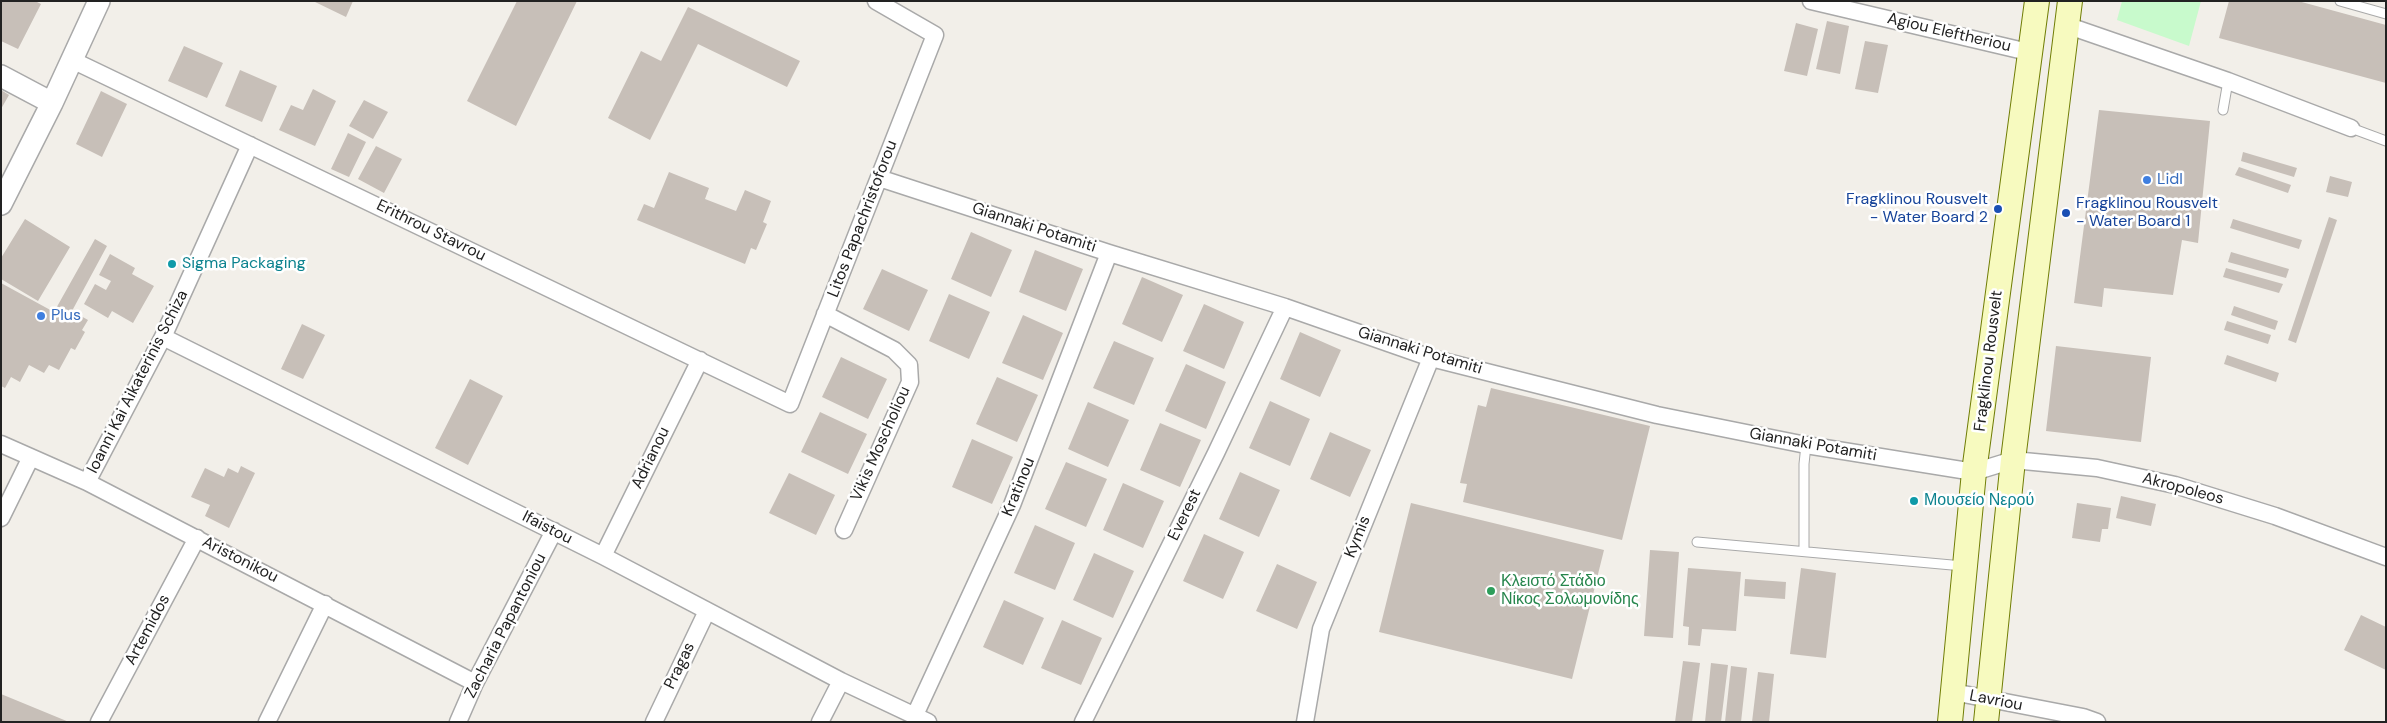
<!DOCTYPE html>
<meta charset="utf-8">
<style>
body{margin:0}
#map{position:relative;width:2387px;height:723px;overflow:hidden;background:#f2efe9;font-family:"DM Sans",sans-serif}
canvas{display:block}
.frame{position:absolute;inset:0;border:2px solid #222;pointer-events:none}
</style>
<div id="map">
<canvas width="2387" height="723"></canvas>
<div class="frame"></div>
</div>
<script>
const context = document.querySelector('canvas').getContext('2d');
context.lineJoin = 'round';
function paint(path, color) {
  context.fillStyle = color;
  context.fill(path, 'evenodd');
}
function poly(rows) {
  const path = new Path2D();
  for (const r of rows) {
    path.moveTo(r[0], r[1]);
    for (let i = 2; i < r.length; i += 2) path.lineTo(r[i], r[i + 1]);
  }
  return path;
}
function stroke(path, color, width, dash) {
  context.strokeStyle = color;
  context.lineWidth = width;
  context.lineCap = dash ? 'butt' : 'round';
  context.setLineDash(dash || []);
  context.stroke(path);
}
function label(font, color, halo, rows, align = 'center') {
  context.font = font + ' "DM Sans",sans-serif';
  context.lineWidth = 5;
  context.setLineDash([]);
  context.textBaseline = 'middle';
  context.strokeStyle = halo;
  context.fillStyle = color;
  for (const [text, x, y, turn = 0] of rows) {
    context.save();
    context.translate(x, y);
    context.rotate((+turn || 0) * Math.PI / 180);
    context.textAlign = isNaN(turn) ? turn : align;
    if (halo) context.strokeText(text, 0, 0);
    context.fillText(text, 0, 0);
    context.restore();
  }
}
paint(poly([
 [2122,1,2201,1,2189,46,2117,20]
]), '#c8facc');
paint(poly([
 [1,1,35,1,41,4,18,49,1,41],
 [313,1,353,1,346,17],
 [517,1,577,1,516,126,467,101],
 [2229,1,2298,1,2386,25,2386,83,2219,38],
 [688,7,800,61,787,87,698,44,650,140,608,118,641,51,661,61],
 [1827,21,1849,26,1840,74,1816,69],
 [1796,23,1818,29,1807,76,1784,71],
 [1865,41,1888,45,1878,93,1855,89],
 [184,46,223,63,207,98,168,81],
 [240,70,277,86,262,122,225,106],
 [313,89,336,101,315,146,279,130,291,105,303,110],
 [1,90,9,95,1,109],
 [101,91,127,104,102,157,76,144],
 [364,100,388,112,373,139,349,126],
 [2099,110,2210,121,2198,243,2182,240,2173,295,2104,288,2102,307,2074,303],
 [348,133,366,142,349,177,331,169],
 [376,146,402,159,384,193,358,179],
 [2243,152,2297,168,2294,177,2241,161],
 [2239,167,2291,185,2288,193,2235,175],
 [669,172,709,188,705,199,736,211,745,190,771,201,763,222,767,224,756,250,751,248,745,264,637,220,644,204,654,208],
 [2330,176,2352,182,2348,197,2326,192],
 [2329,217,2337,220,2296,343,2288,340],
 [25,219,70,247,38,301,1,279,1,258],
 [2233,219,2302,240,2299,249,2230,228],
 [971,232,1012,250,991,297,951,279],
 [95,239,107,246,72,311,88,320,82,330,85,332,75,350,71,348,59,370,49,365,44,373,29,365,20,382,11,377,5,388,1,386,1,283,54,312],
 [1035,250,1083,269,1066,311,1019,292],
 [2231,252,2289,269,2286,278,2228,262],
 [110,254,135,268,132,274,154,286,133,323,112,311,108,318,84,304,95,284,106,290,111,281,99,275],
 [2226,268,2283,284,2279,293,2223,277],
 [882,269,928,290,909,331,863,309],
 [1142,277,1183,295,1162,342,1122,324],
 [949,294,990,312,969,359,929,341],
 [1204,304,1244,322,1224,369,1183,351],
 [2234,306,2278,321,2275,330,2231,315],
 [1023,315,1063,333,1043,380,1002,363],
 [2227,321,2271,335,2268,344,2224,330],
 [302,324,325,335,303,379,281,369],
 [1300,332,1341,350,1320,397,1280,379],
 [1114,341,1154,358,1134,405,1093,388],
 [2056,346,2151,357,2141,442,2046,431],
 [2227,355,2279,373,2276,382,2224,364],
 [841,357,887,379,868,419,822,397],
 [1186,364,1226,382,1206,429,1165,411],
 [997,377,1038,395,1017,442,976,424],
 [470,379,503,396,468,465,435,448],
 [1491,388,1650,426,1622,540,1463,502,1467,484,1460,483,1478,405,1486,407],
 [1270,401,1310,419,1290,466,1249,448],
 [1088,402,1129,420,1108,467,1068,449],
 [820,412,867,434,848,474,801,452],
 [1160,423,1201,440,1180,487,1140,470],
 [1330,432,1371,450,1350,497,1310,479],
 [972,439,1013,457,992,504,952,487],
 [1066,462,1107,479,1086,527,1045,509],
 [241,466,255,473,229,528,205,516,210,505,191,497,205,468,224,477,228,468,238,473],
 [1240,472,1280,490,1259,537,1219,519],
 [789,473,835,495,816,535,769,513],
 [1123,483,1164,501,1143,548,1103,530],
 [2121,496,2156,504,2151,526,2116,518],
 [1411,503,1604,550,1572,679,1379,632],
 [2077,503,2111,508,2108,529,2102,529,2100,542,2072,538],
 [1035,525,1075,543,1055,590,1014,573],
 [1204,534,1244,552,1223,599,1183,581],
 [1650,550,1679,552,1673,638,1644,636],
 [1094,553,1134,571,1113,618,1073,600],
 [1277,564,1317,582,1297,629,1256,611],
 [1688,568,1741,572,1736,631,1702,629,1700,646,1688,645,1689,627,1683,626],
 [1801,568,1836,573,1826,658,1790,654],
 [1745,579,1786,582,1785,599,1744,596],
 [1004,600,1044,618,1023,665,983,647],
 [2361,615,2386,627,2386,670,2344,650],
 [1062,620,1102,638,1081,685,1041,668],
 [1683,661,1700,663,1692,722,1675,722],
 [1711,663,1728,665,1721,722,1705,722],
 [1731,666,1747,668,1741,722,1725,722],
 [1758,672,1774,674,1769,722,1752,722],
 [1,694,69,722,1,722]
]), '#c7bfb8');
const service = poly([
 [2340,1,2386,14],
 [2223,110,2228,81],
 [2351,128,2386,141],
 [1697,542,1963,566],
 [1804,550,1804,464,1806,445]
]);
const minor = poly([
 [1811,1,2028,52],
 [2066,25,2228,81,2351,128],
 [72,60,790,404,935,35,876,1],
 [879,178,1109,253,1285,307,1431,358,1657,415,1806,445,1974,472,2013,460,2097,468,2175,485,2275,516,2386,557],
 [825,314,894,350,909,365,910,382,844,530],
 [163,337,603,556,841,681,928,722],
 [1,444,87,482,475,683],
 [87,482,163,337,250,145],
 [1,518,30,459],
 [603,556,700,360],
 [1953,692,2083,717,2097,722],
 [915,715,1012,505,1109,253],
 [99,722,197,538],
 [267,722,325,604],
 [458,722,475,683,554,531],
 [654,722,707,611],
 [820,722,841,681],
 [1083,722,1216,453,1285,307],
 [1305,722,1321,629,1431,358]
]);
const tertiary = poly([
 [1,76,52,103],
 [1,204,52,103,99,1]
]);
const secondary = poly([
 [1950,722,1974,472,2037,1],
 [1986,722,2013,460,2070,1]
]);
stroke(service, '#a9a9a9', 11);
stroke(minor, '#a9a9a9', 19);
stroke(tertiary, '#a9a9a9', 24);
stroke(secondary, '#707d05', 26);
stroke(service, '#fff', 9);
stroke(minor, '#fff', 16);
stroke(tertiary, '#fff', 21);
stroke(secondary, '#f7fabf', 24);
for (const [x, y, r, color] of [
 [2147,180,5,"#3f7fe0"],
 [1998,209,5,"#1a4fb4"],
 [2066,213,5,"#1a4fb4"],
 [172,264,5,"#0f9aa8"],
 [41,316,5,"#3f7fe0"],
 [1914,501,5,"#0f9aa8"],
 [1491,591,5,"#2e9e5b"]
]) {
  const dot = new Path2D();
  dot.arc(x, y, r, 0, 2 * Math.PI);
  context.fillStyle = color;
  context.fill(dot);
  stroke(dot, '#fff', 2);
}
label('16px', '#222', '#fff', [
 ["Agiou Eleftheriou",1949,33,13],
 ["Litos Papachristoforou",863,219,-69],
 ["Giannaki Potamiti",1034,228,18],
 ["Erithrou Stavrou",431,231,26],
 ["Giannaki Potamiti",1420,351,17],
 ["Fragklinou Rousvelt",1989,361,-83],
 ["Ioanni Kai Aikaterinis Schiza",138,382,-63],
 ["Vikis Moscholiou",881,444,-66],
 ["Giannaki Potamiti",1813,445,10],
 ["Adrianou",651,458,-64],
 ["Kratinou",1019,487,-68],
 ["Akropoleos",2183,489,15],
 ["Everest",1185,515,-64],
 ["Ifaistou",547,528,27],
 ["Kymis",1358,537,-68],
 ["Aristonikou",240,560,27],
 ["Zacharia Papantoniou",506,626,-63],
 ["Artemidos",148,630,-62],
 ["Pragas",680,666,-64],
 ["Lavriou",1996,701,11]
]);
label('16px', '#366cbe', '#fff', [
 ["Lidl",2157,180],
 ["Plus",51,316]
], 'left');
label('16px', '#164399', '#fff', [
 ["Fragklinou Rousvelt",1988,200],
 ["- Water Board 2",1988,218],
 ["Fragklinou Rousvelt",2076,204,"left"],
 ["- Water Board 1",2076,222,"left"]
], 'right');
label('16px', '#0d838f', '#fff', [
 ["Sigma Packaging",182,264],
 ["Μουσείο Νερού",1924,501]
], 'left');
label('16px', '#27864d', '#fff', [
 ["Κλειστό Στάδιο",1501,582],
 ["Νίκος Σολωμονίδης",1501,600]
], 'left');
</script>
